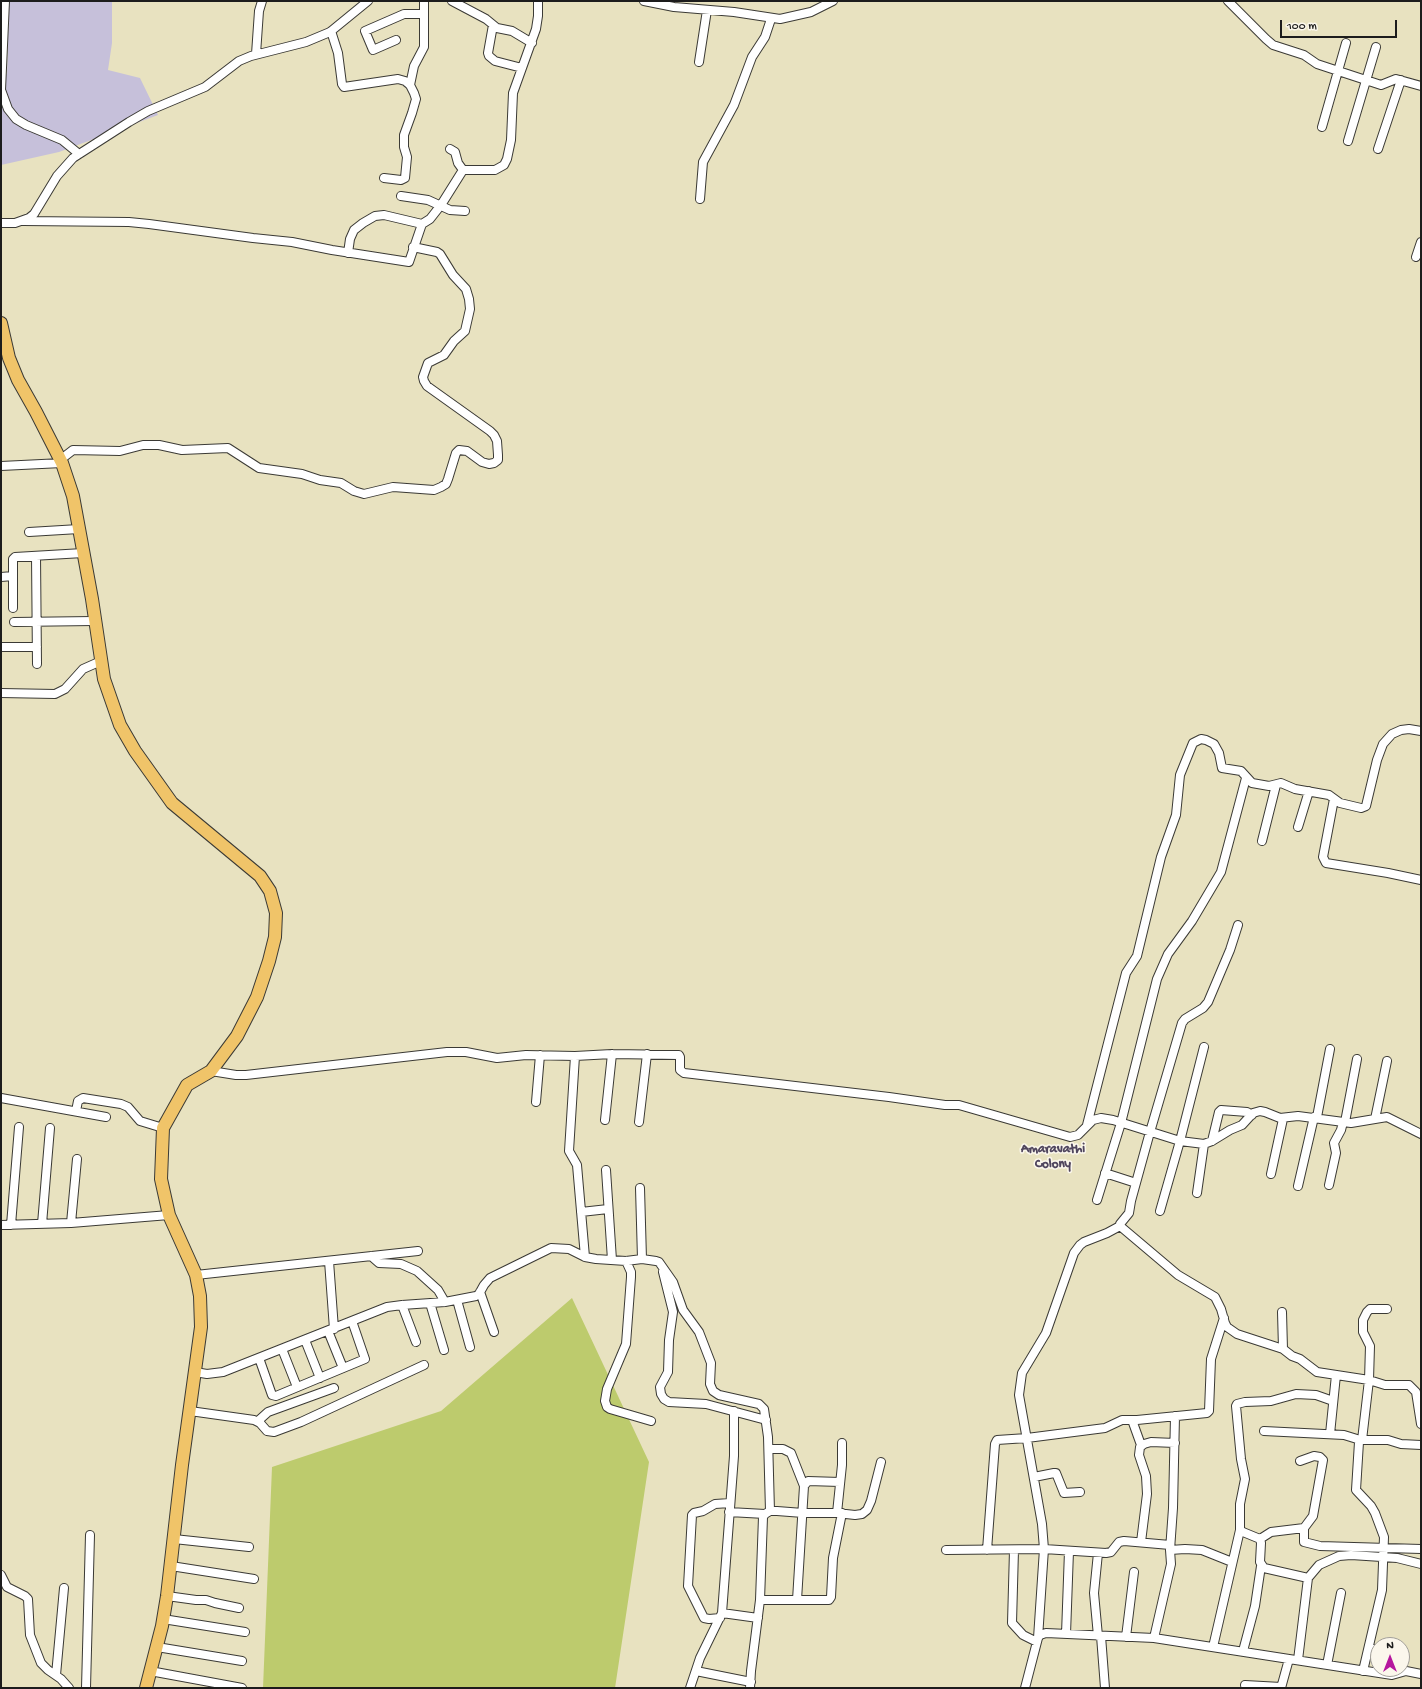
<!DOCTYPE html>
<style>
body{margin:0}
#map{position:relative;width:1422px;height:1689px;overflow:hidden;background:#e8e2c0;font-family:"Gochi Hand",sans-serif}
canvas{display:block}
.frame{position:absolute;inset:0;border:2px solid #1c1c1c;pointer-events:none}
.north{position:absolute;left:1370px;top:1637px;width:40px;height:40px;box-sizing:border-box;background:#fbf7ec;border:1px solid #a29f99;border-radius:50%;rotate:0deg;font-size:11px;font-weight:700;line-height:16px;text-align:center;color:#1c1c1c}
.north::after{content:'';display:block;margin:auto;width:14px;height:18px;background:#b5179e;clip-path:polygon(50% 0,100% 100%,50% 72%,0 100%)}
.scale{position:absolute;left:1280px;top:20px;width:117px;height:18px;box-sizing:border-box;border:2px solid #1c1c1c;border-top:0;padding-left:5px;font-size:12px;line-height:14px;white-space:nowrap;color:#1c1c1c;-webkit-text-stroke:3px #fbf7ec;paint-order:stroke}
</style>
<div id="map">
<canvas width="1422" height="1689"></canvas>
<div class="frame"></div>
<div class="north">N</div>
<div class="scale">100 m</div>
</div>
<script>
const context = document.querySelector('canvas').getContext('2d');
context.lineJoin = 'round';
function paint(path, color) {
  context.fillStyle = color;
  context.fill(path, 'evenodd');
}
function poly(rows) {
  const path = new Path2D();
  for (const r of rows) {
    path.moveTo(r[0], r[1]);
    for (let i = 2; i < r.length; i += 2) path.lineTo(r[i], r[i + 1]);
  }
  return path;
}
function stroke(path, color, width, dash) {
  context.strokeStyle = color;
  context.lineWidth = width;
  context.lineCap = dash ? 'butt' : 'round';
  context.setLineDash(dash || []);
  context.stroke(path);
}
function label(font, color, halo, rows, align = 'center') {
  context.font = font + ' "Gochi Hand",sans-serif';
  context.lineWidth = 3;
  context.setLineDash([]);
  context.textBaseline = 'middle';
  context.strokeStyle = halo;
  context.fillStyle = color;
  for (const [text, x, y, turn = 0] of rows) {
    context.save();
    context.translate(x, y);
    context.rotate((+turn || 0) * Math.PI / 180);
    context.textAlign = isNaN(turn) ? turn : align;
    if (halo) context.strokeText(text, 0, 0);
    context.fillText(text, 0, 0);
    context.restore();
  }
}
paint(poly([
 [9,1,112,1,112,43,108,70,140,78,158,115,59,152,1,165,1,76,7,74]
]), '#c6c0da');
paint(poly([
 [572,1298,649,1462,615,1688,263,1688,272,1467,441,1411]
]), '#bdcb6d');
const minor = poly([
 [5,1,1,90,8,109,16,119,26,125,62,140,79,154],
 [452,1,486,19,497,28,512,31,532,43],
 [644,1,674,7,734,12,780,19,811,12,833,1],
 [1228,1,1266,39,1273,45,1304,55,1317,64,1381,85,1396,79,1421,86],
 [493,25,488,53,489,56,495,61,522,68],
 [331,31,338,53,342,84,344,87,398,79,405,81,410,85,414,93,416,99,412,113,404,135,404,147,407,157,405,178,401,180,384,178],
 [396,40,373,50,365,31,404,14,424,14],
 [256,54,259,11,262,1],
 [699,62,707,10],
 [410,85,414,66,424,47,424,1],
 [1322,127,1346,43],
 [1348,141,1376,47],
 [450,149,455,152,458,163,463,170],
 [1378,149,1401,80],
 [401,196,428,200,450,210,465,211],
 [700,199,703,162,734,105,752,57,765,37,771,19],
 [23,221,129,222,149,224,253,238,292,242,332,250,409,262,422,224,430,219,441,205,463,170,495,170,504,165,507,159,511,140,513,93,536,29,538,16,538,1],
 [1,223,15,223,29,218,34,214,57,176,73,158,129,122,148,111,205,87,239,61,251,56,306,42,330,32,368,1],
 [348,253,350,239,354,230,363,223,375,216,384,215,422,224],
 [1416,257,1421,242],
 [60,460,73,450,120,451,143,445,159,445,182,450,228,448,259,468,302,474,320,480,341,483,354,491,364,494,393,487,434,490,441,487,446,484,448,479,456,453,459,450,467,451,482,462,489,464,494,463,498,460,498,455,497,441,494,435,490,431,427,386,424,381,423,377,428,363,444,355,454,341,465,331,470,309,469,299,466,289,453,275,440,254,437,252,413,247],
 [1,466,62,463],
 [29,532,79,529],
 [36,556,37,664],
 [1,577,13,576],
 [13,608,13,559,15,557,83,553],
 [14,622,94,621],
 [1,647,37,647],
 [1,693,55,694,65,689,83,669,101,661],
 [1334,799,1323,857,1326,863,1388,873,1421,880],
 [1298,827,1309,791],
 [1262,841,1276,785],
 [1238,925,1230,950,1208,1002,1203,1008,1185,1019,1182,1023,1150,1132,1131,1201,1129,1213,1120,1224,1120,1226,1178,1275,1215,1297,1221,1309,1225,1323,1227,1327,1237,1334,1283,1349,1292,1356,1300,1359,1317,1372,1369,1380,1385,1385,1409,1385,1416,1392,1421,1424],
 [575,1056,569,1151,577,1165,585,1257],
 [211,1071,236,1075,246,1075,447,1052,466,1052,497,1058,526,1055,575,1056,612,1054,679,1055,680,1057,680,1070,684,1073,889,1097,945,1105,959,1105,1070,1137,1078,1135,1093,1120,1101,1118,1113,1120,1180,1141,1204,1144,1212,1141,1230,1130,1242,1125,1253,1113,1260,1111,1265,1112,1280,1118,1298,1116,1351,1123,1387,1117,1421,1134],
 [1,1098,106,1117],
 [536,1102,540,1055],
 [76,1111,78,1101,83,1098,121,1104,128,1107,140,1121,163,1128],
 [1317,1117,1330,1049],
 [1375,1119,1387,1061],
 [605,1120,612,1054],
 [639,1122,647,1054],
 [1345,1122,1357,1059],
 [1087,1125,1126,973,1137,956,1161,857,1176,815,1180,775,1193,743,1201,739,1206,740,1214,744,1219,753,1222,768,1241,771,1252,783,1269,786,1281,783,1295,789,1329,795,1340,803,1361,808,1366,806,1377,760,1383,744,1392,734,1401,730,1409,729,1421,731],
 [1212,1141,1219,1112,1221,1110,1247,1112,1252,1115],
 [606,1170,612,1260],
 [1105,1173,1136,1183],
 [1271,1174,1283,1119],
 [1329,1185,1336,1153,1334,1143,1341,1130,1343,1122],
 [1298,1186,1314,1117],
 [640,1188,642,1259],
 [1197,1193,1204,1144],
 [1097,1200,1121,1123,1157,979,1168,954,1192,921,1221,872,1246,778],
 [1160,1211,1180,1141,1204,1047],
 [581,1212,608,1209],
 [71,1223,77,1159],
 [42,1224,50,1128],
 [1,1225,71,1223,169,1215],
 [11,1225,19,1127],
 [371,1256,379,1263,401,1264,417,1271,438,1290,445,1302],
 [329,1261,334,1329],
 [626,1261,631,1272,631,1277,626,1344,607,1389,605,1401,607,1407,610,1409,651,1421],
 [663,1272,673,1312,669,1340,668,1372,660,1387,661,1394,664,1399,669,1402,706,1404,766,1420],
 [196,1275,418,1251],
 [480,1292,494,1332],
 [457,1300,470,1347],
 [430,1303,444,1350],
 [402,1305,416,1342],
 [1282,1312,1283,1349],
 [328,1331,343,1368],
 [305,1340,320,1378],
 [282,1349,297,1387],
 [259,1358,272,1395,276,1396,365,1359,352,1321],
 [195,1372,207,1374,223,1372,387,1307,402,1305,445,1302,476,1296,479,1294,484,1285,490,1278,551,1248,569,1249,585,1257,596,1259,626,1261,642,1259,656,1261,659,1262,673,1282,683,1310,699,1332,711,1363,710,1384,713,1391,719,1395,759,1404,764,1409,768,1437,770,1511],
 [190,1411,254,1420,260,1423,267,1431,274,1432,301,1422,424,1365],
 [1132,1420,1141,1445],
 [258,1421,268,1412,334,1388],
 [1264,1431,1344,1435,1357,1439,1359,1442,1356,1490,1371,1506,1375,1513,1384,1537,1382,1590,1363,1671],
 [1330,1434,1336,1375],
 [1359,1440,1388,1440,1401,1444,1421,1445],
 [1362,1440,1369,1380,1370,1346,1363,1332,1363,1320,1367,1312,1370,1309,1387,1309],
 [769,1449,783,1449,791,1453,804,1486],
 [1034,1477,1054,1473,1056,1473,1064,1493,1080,1492],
 [729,1512,765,1514],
 [837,1513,842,1465,842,1443],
 [1304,1528,1304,1542,1320,1546,1421,1549],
 [174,1539,249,1547],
 [1260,1539,1271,1532,1304,1528,1313,1516,1323,1460,1320,1457,1314,1456,1300,1461],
 [1141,1542,1147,1494,1146,1476,1139,1455,1140,1447,1144,1444,1151,1442,1175,1443],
 [946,1550,1044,1549,1106,1553,1111,1552,1119,1542,1124,1541,1170,1545],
 [987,1550,995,1444,997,1440,1027,1438,1105,1428,1122,1420,1137,1420,1207,1413,1209,1411,1211,1359,1224,1318],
 [1014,1550,1012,1623,1023,1635,1037,1642],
 [1170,1550,1185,1549,1202,1550,1232,1562],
 [171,1566,254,1579],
 [1,1575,7,1587,25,1596,28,1599,30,1635,41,1663,48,1670,61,1679,69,1688],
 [1308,1578,1264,1568,1260,1562,1261,1543,1260,1539,1243,1532,1240,1530,1240,1504,1245,1479,1241,1459,1236,1406,1237,1404,1245,1402,1271,1401,1296,1394,1316,1395,1333,1401],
 [167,1596,196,1600,206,1600,215,1603,239,1608],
 [760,1600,829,1600,831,1597,833,1558,842,1513],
 [797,1600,804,1486,808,1481,840,1482],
 [722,1613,758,1618],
 [720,1618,709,1619,704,1618,688,1586,692,1515,694,1513,703,1511,715,1504,730,1503],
 [163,1619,245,1632],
 [1066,1634,1069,1551],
 [1098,1636,1094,1593,1098,1553],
 [1101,1636,1105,1688],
 [1126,1637,1134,1572],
 [1038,1638,1044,1549,1042,1524,1019,1395,1022,1373,1046,1333,1074,1253,1080,1245,1084,1242,1107,1233,1120,1226],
 [1154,1638,1171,1564,1170,1550,1173,1508,1175,1416],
 [157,1647,242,1661],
 [1213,1647,1240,1530],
 [1369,1647,1378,1651],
 [1243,1651,1255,1606,1261,1566],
 [1298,1660,1308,1578,1319,1565,1339,1556,1351,1555,1397,1558,1421,1564],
 [1327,1665,1341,1593],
 [150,1671,242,1688],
 [696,1671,751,1682],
 [56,1675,64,1588],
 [1245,1685,1281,1687],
 [86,1688,90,1535],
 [690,1688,700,1658,722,1613,734,1456,734,1411],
 [750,1688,751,1671,760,1600,763,1517,765,1514,770,1511,777,1511,803,1513,837,1513,855,1515,862,1514,867,1510,871,1501,881,1462],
 [1025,1688,1038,1638,1040,1635,1046,1633,1154,1638,1392,1675,1406,1671,1421,1674],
 [1281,1688,1289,1659]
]);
const highway = poly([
 [1,323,9,358,18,380,36,412,62,463,73,496,92,599,104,679,120,725,135,751,172,803,260,876,270,891,276,913,275,937,269,961,257,997,237,1036,211,1071,187,1085,163,1128,161,1179,169,1215,196,1275,200,1296,201,1327,182,1465,167,1596,162,1626,146,1688]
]);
stroke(minor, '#3b3a35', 10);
stroke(highway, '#3b3a35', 14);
stroke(minor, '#fff', 8);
stroke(highway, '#f0c469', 12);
label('bold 13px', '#50465e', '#fbf7ec', [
 ["Amaravathi",1053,1150],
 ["Colony",1053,1165]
]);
</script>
